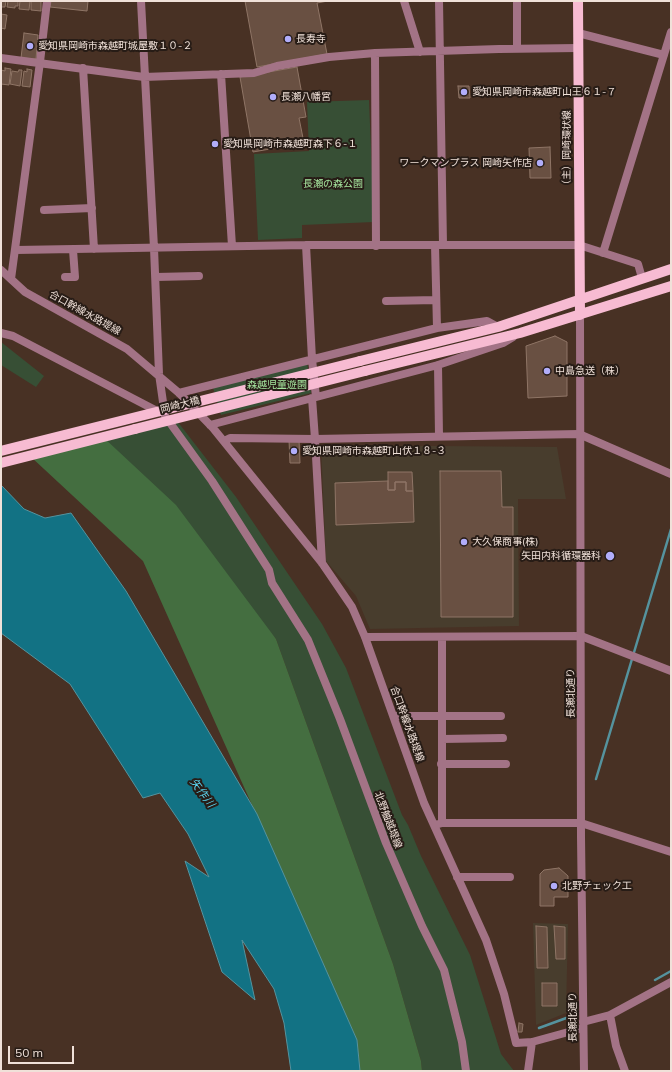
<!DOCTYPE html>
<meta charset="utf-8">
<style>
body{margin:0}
#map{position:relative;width:672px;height:1072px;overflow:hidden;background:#483124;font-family:Mulish,sans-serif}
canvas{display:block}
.frame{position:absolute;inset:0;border:2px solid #f0e1d9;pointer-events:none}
.scale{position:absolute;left:8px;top:1046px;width:66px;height:18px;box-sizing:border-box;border:2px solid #f0e1d9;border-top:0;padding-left:5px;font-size:12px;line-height:14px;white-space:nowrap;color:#f0e1d9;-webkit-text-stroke:3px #271c16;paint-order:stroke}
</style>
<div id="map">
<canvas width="672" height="1072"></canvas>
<div class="frame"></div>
<div class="scale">50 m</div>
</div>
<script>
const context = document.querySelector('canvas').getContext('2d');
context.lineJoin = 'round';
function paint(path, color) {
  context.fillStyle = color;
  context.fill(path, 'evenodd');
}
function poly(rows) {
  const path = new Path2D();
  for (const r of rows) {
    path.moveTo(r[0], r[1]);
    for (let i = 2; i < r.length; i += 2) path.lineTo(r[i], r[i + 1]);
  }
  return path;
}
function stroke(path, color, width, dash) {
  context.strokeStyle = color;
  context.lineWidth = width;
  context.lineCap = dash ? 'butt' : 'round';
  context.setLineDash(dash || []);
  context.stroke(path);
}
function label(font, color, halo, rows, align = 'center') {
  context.font = font + ' Mulish,"Noto Sans JP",sans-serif';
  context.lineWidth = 4;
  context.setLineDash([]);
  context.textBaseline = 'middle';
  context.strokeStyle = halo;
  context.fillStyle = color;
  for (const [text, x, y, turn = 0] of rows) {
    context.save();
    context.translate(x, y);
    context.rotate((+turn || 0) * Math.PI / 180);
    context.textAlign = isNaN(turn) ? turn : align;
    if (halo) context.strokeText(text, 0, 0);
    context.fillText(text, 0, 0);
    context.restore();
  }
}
paint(poly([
 [321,445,557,447,566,499,518,499,519,626,370,629,356,596,326,561],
 [533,923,568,924,566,1013,536,1025]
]), '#483d2d');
paint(poly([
 [369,100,374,222,302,225,302,238,258,240,254,154,309,151,307,102],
 [1,342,44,376,36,387,1,365],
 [307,361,311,393,221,415,212,384],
 [174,417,236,497,322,624,346,668,402,815,408,825,421,856,470,955,501,1054,514,1071,422,1071,421,1061,393,964,276,639,103,437]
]), '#374f35');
paint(poly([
 [103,437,176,505,276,639,393,964,421,1061,422,1071,360,1071,357,1040,143,561,30,456]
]), '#446e40');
const water = poly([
 [1,485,24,509,45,518,71,513,126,591,257,814,357,1040,360,1071,291,1071,284,1023,274,989,242,940,255,1000,222,972,185,861,209,877,188,834,160,793,143,798,70,684,1,633,1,485]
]);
paint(water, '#127284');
stroke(water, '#55939e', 1);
stroke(poly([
 [596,779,671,529],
 [655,980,671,971],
 [539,1028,569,1017]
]), '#55939e', 2.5);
const building = poly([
 [1,1,6,1,5,7,1,7,1,1],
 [8,1,18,1,18,6,15,6,15,8,7,7,8,1],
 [20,1,30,1,29,10,19,9,20,1],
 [31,1,41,1,41,11,31,10,31,1],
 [51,1,88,1,87,11,50,7,51,1],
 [245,1,328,1,317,3,327,54,257,67,245,1],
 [1,14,7,15,5,29,1,28,1,14],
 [24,33,38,35,36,59,21,58,24,33],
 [297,67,306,117,299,118,304,143,253,152,240,77,297,67],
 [5,68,11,69,9,85,1,84,1,70,5,71,5,68],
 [27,69,32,70,30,87,22,86,24,71,27,72,27,69],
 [19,70,22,70,20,86,10,84,12,71,18,72,19,70],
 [458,86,469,86,470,98,459,98,458,86],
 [550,147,551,178,530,178,529,148,550,147],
 [555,336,567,342,567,396,528,398,526,346,555,336],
 [289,440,299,440,300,463,290,463,289,440],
 [440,471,501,471,502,507,513,507,513,617,441,617,440,471],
 [388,472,412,472,413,491,406,491,406,482,395,482,395,490,388,490,388,472],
 [388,481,388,490,395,490,395,482,406,482,406,491,413,491,414,522,336,525,335,483,388,481],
 [559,868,568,876,568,897,554,897,554,906,540,906,540,874,544,870,559,868],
 [536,926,547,927,548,968,537,968,536,926],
 [554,926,565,927,565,959,556,959,554,926],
 [542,983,557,983,557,1006,542,1006,542,983],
 [519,1023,523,1024,522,1032,518,1032,519,1023]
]);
paint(building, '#695042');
stroke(building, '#8f7566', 1);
stroke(poly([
 [141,1,154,248,159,374,165,416,212,481,269,570,272,583,308,640,340,719,386,843,422,926,444,970,462,1042,466,1071],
 [404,1,420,52],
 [439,1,443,245],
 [517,1,517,49],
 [578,33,664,55],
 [375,53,376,246],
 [1,58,144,77,254,73,277,66,329,57,375,53,499,49,578,48],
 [83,68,94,249],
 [221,74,232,246],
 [44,210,92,208],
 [306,245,312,359,316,397],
 [435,245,437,328],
 [16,250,306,245,579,245,638,264,642,278],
 [603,253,671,32],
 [1,270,25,292,127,349,179,393,213,428,322,563,352,607,365,637,424,803,486,940,504,994,516,1043,532,1042,583,1028],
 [65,277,75,277,73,250],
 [156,277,199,276],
 [11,279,40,62,47,1],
 [386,301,436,300],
 [1,333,13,336,159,412],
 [438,365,439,436],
 [179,393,437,328,487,321,498,327],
 [312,398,315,439,322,563],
 [210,425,438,365,503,343,513,337],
 [224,441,230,438,315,439,579,434,671,474],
 [365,637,581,636,671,671],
 [394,716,501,716],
 [442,739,503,738],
 [441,764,506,764],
 [442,823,442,637],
 [435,825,442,823,581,823,671,852],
 [457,877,510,877],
 [610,1015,616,1046,625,1071],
 [583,1022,610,1015,671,982],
 [528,1071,532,1042]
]), '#a37386', 8);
stroke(poly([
 [580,315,581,837,584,1071]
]), '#a37386', 8);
stroke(poly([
 [578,1,580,315],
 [360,361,498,327,671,269],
 [365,371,520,333,671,286],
 [1,463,135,429]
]), '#f7bbd2', 10);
stroke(poly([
 [135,429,365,371],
 [1,451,360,361]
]), '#f7bbd2', 10);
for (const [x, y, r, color] of [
 [288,39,4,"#b1adfa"],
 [30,46,4,"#b1adfa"],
 [464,92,4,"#b1adfa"],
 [273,97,4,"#b1adfa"],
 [215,144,4,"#b1adfa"],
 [540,163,4,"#b1adfa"],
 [547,371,4,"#b1adfa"],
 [294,451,4,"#b1adfa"],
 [464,542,4,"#b1adfa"],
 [610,556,5,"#b1adfa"],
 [554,886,4,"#b1adfa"]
]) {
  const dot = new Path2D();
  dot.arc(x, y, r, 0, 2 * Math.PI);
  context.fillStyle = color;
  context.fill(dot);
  stroke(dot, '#271c16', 1.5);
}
label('10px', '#f0e1d9', '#271c16', [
 ["長寿寺",296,39],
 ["愛知県岡崎市森越町城屋敷１０‐２",38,46],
 ["愛知県岡崎市森越町山王６１‐７",472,92],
 ["長瀬八幡宮",281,97],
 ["愛知県岡崎市森越町森下６‐１",223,144],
 ["ワークマンプラス 岡崎矢作店",532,163,"right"],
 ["中島急送（株）",555,371],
 ["愛知県岡崎市森越町山伏１８‐３",302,451],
 ["大久保商事(株)",472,542],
 ["矢田内科循環器科",601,556,"right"],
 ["北野チェック工",562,886]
], 'left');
label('10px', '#f0e1d9', '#271c16', [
 ["（主）岡崎環状線",567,150,-90],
 ["合口幹線水路堤線",85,313,29],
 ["岡崎大橋",180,405,-14],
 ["長瀬北通り",571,693,-90],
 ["合口幹線水路堤線",407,724,70],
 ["北野舳越堤線",388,820,69],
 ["長瀬北通り",573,1017,-90]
]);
label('10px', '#a6e69f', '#271c16', [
 ["長瀬の森公園",333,184],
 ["森越児童遊園",277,385]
]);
label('italic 11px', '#5cd8f4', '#271c16', [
 ["矢作川",202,793,53]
]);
</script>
